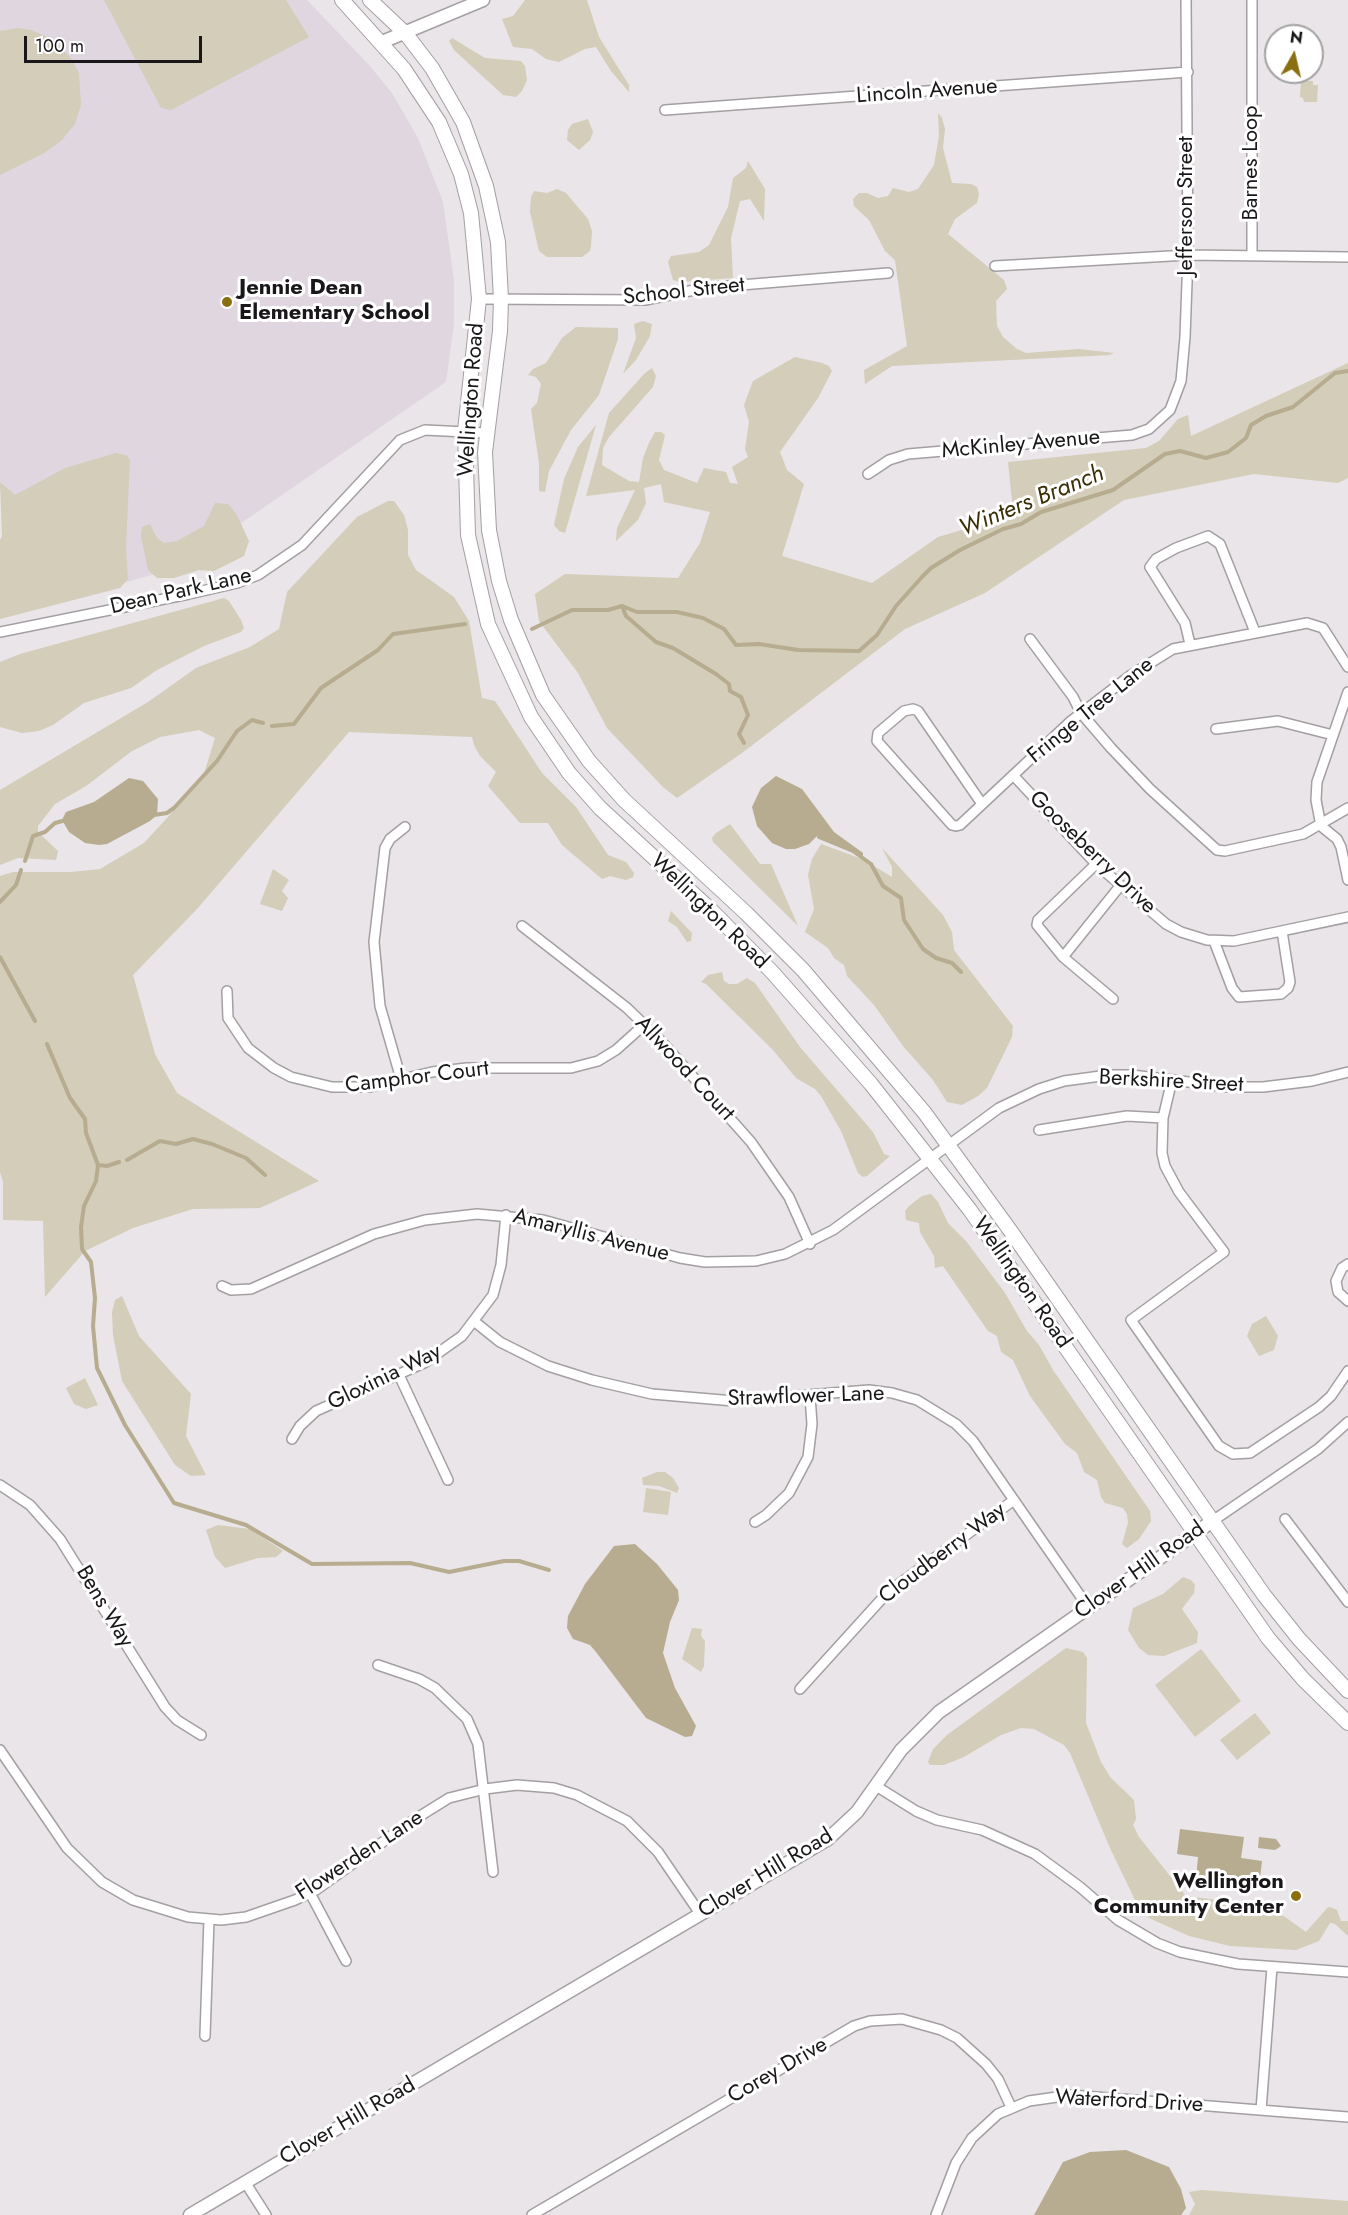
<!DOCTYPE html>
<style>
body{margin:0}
#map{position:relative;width:1348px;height:2215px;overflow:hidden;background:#e9e5e8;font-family:Jost,sans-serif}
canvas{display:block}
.north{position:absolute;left:1264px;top:24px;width:60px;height:60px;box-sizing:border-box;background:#fff;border:2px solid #a3a2a3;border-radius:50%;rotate:8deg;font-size:16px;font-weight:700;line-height:24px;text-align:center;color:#191719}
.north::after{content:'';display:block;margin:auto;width:21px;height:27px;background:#8a6f10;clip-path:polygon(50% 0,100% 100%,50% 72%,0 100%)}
.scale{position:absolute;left:24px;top:36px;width:178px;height:27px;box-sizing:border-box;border:3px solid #191719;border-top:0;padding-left:8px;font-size:18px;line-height:21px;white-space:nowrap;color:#191719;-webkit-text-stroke:4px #fff;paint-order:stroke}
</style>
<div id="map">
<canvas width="1348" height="2215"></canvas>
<div class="north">N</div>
<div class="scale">100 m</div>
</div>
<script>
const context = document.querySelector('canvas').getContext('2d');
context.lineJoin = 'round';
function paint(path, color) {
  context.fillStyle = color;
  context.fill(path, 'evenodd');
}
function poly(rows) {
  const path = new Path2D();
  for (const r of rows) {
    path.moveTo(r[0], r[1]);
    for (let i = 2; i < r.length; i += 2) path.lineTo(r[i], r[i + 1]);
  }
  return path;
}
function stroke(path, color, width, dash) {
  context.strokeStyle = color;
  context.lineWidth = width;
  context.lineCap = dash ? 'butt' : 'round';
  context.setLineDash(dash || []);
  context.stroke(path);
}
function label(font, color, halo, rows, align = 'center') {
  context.font = font + ' Jost,sans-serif';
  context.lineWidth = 6;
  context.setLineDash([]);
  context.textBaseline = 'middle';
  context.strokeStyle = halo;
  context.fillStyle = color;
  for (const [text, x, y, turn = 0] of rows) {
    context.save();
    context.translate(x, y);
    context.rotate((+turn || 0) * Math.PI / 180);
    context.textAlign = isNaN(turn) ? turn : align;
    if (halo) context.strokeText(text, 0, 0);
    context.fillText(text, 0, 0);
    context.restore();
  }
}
paint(poly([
 [0,0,307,0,369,65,392,93,418,138,443,202,454,280,454,324,446,382,176,568,42,606,0,490]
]), '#e0d6e0');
paint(poly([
 [104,0,286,0,309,37,171,110,161,108],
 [525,0,587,0,599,37,629,85,629,92,611,71,596,47,585,49,559,62,546,59,532,49,513,47,502,19,513,16],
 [18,28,31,30,50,38,71,58,79,73,81,105,75,124,61,141,44,153,0,175,0,31],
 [452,38,485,58,521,61,525,66,527,80,522,91,516,97,503,95,454,50,449,41],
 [1301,81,1313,81,1313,85,1318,85,1317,102,1304,102,1303,98,1300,97],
 [938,113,942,118,945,129,943,148,952,183,971,184,977,187,979,194,977,203,955,219,948,234,1004,280,1007,289,996,301,997,326,1003,337,1017,349,1026,353,1079,349,1114,353,1110,355,892,366,865,384,864,370,907,346,895,260,885,251,869,220,854,206,853,199,859,193,867,193,878,198,888,196,893,188,909,192,918,189,934,165,939,136],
 [588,119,593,132,590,140,579,150,567,140,568,130,572,124],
 [748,161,765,189,764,221,750,199,740,201,731,238,733,278,679,282,673,280,668,262,671,256,699,252,709,245,728,207,733,178,746,168],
 [557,189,566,193,588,219,592,231,591,246,590,251,582,257,547,257,539,251,530,212,531,197,534,191,547,193],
 [643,321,652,324,650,336,636,360,623,374,636,338,634,324],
 [576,327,618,328,618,339,599,395,571,430,549,471,545,492,539,491,539,463,531,409,537,403,541,384,536,377,528,375,533,369,546,363,562,338],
 [795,357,822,363,829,366,832,371,818,398,780,452,787,470,804,484,782,556,872,583,938,537,996,520,1012,501,1008,462,1146,448,1159,441,1178,419,1188,415,1191,436,1348,363,1348,478,1338,483,1254,474,1124,500,985,593,905,629,742,753,677,798,663,787,607,728,578,673,539,621,535,594,565,574,678,578,700,543,710,512,664,502,661,484,644,488,646,503,638,520,616,541,617,528,635,490,586,496,609,413,645,373,652,368,656,376,653,387,609,437,603,448,602,465,629,481,639,482,643,458,649,443,655,432,661,432,665,435,659,460,664,470,697,483,704,468,726,472,730,483,738,484,732,467,748,457,745,449,749,422,744,405,753,381],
 [596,425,565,533,559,531,554,525,564,479,578,447],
 [116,453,126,455,130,460,126,547,128,579,120,588,0,619,0,540,2,536,0,482,15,495,65,468],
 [388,501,394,501,404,515,408,530,408,555,416,570,454,597,469,621,482,698,495,701,542,773,576,807,608,855,626,862,634,873,633,877,626,880,610,876,602,879,562,845,548,823,520,823,488,786,496,772,480,756,474,745,472,737,349,732,197,909,133,975,155,1054,177,1093,319,1181,260,1208,193,1209,133,1228,85,1251,45,1297,43,1221,3,1220,3,1182,0,1172,0,876,13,872,71,872,100,869,144,843,202,780,215,738,199,730,160,737,132,751,86,786,55,804,38,826,38,832,58,851,56,860,18,858,0,865,0,790,148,702,196,668,250,647,279,629,287,592,357,517],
 [215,503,228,504,237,515,249,541,244,556,214,571,199,570,174,578,157,578,148,570,141,537,142,527,150,524,157,538,164,543,177,541,204,526],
 [224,598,229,601,241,620,244,628,241,632,204,646,157,670,131,688,84,703,53,725,39,731,22,733,0,727,0,662,20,654],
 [730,824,760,864,771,864,798,926,713,842,712,838,716,833],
 [821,844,862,859,892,877,892,867,882,848,943,915,952,932,954,950,1013,1026,1012,1037,987,1088,978,1096,962,1105,947,1102,933,1080,903,1046,874,1005,847,976,844,965,834,958,828,948,805,932,814,909,808,875,812,859],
 [273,869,289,880,282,891,288,898,282,911,260,904],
 [671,911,692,933,691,941,687,942,677,927,668,921],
 [722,972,724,981,729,984,737,984,747,978,755,983,800,1047,873,1132,884,1154,890,1156,867,1176,863,1177,858,1173,841,1131,821,1096,815,1089,796,1078,773,1050,706,984,701,982,708,975],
 [931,1194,938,1202,948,1223,966,1241,1005,1293,1027,1331,1039,1345,1053,1370,1150,1511,1151,1521,1139,1539,1127,1548,1122,1544,1128,1523,1127,1514,1123,1508,1105,1503,1101,1497,1097,1480,1084,1472,1077,1453,1065,1444,1030,1396,1013,1360,1001,1352,997,1336,988,1331,943,1266,935,1268,934,1256,920,1232,919,1223,906,1220,905,1211,909,1206,922,1196],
 [122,1296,139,1336,191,1394,186,1436,206,1475,191,1476,175,1465,122,1381,113,1335,112,1312,115,1300],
 [1266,1316,1278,1336,1274,1350,1259,1356,1247,1336,1252,1324],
 [85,1378,98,1405,86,1409,74,1404,66,1388],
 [657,1472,665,1472,673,1478,679,1488,677,1493,659,1486,643,1485,642,1478],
 [646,1488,671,1492,668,1515,643,1512],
 [218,1525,250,1529,283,1551,276,1557,258,1558,225,1568,215,1557,206,1530],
 [1183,1577,1191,1580,1195,1585,1194,1593,1182,1609,1198,1632,1197,1643,1164,1656,1148,1655,1139,1648,1128,1630,1133,1608,1163,1594],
 [692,1628,702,1629,701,1636,705,1641,704,1666,701,1672,682,1659],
 [1066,1648,1083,1652,1087,1658,1086,1723,1101,1762,1111,1778,1134,1800,1136,1819,1133,1825,1139,1837,1186,1896,1271,1907,1306,1932,1328,1907,1333,1908,1337,1910,1341,1921,1348,1921,1348,1936,1335,1924,1330,1923,1319,1941,1296,1950,1230,1946,1189,1936,1149,1918,1136,1902,1110,1848,1070,1753,1064,1745,1034,1729,1021,1728,1001,1735,964,1757,944,1765,930,1765,928,1762,933,1749,947,1735],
 [1201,1649,1241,1701,1195,1737,1155,1685],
 [1255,1713,1271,1733,1237,1760,1220,1740],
 [1202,2190,1348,2201,1348,2215,1189,2215,1195,2204,1189,2192]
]), '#d3cdb9');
paint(poly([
 [776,776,802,789,834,832,863,853,863,856,817,836,809,844,795,849,786,849,772,843,757,826,752,807,761,788],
 [129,778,143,781,158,799,157,815,150,821,107,844,99,845,85,843,69,832,62,820,66,812,94,802],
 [635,1544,657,1564,678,1590,679,1600,670,1622,663,1653,675,1688,696,1726,692,1736,685,1737,646,1718,596,1652,590,1645,573,1639,567,1628,568,1616,585,1584,614,1546],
 [1180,1829,1244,1837,1241,1858,1262,1861,1259,1887,1196,1879,1198,1857,1177,1854],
 [1259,1837,1276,1839,1281,1846,1275,1850,1258,1848],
 [1126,2150,1169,2167,1181,2189,1186,2208,1181,2215,1034,2215,1063,2162,1090,2152]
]), '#b7ac8f');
stroke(poly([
 [622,606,626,616,656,642,673,648,716,674,729,684,730,691,741,697,748,715,739,734,744,743],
 [532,629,572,610,608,610,622,606,637,612,677,612,703,618,724,629,736,645,759,644,798,650,859,651,877,635,896,606,922,577,931,568,960,550,1003,529,1021,524,1041,512,1113,490,1165,454,1180,451,1206,458,1228,452,1246,438,1251,425,1266,416,1293,407,1335,373,1348,371],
 [272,726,294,724,321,688,378,650,393,634,465,624],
 [154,815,167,813,174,808,217,761,237,731,252,720,263,723],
 [819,837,853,851,871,864,883,886,901,898,904,920,923,949,936,958,952,963,961,972],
 [25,861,33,836,45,832,55,823,66,820],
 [0,902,16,885,21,870],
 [0,957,35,1021],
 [47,1044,70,1098,85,1119,86,1133,98,1165,96,1181,84,1206,81,1227,82,1249,91,1262,95,1298,93,1326,97,1368,125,1425,174,1503,246,1525,312,1564,410,1563,449,1572,504,1561,519,1561,549,1570],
 [127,1160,160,1141,176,1144,193,1139,212,1144,246,1158,265,1175],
 [98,1165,107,1166,119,1162]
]), '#b7ac8f', 4);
const minor = poly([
 [1252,0,1252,254],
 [665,110,1188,72],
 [995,266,1188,255,1348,257],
 [479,299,645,300,704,288,888,273],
 [868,474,889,460,908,454,1132,435,1149,429,1170,410,1181,381,1185,337,1188,255,1186,0],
 [0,632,189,594,237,583,258,575,302,545,400,440,425,430,486,433],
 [1030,639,1073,697,1081,713,1111,748,1150,789,1217,850,1225,851,1303,834,1348,808],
 [1190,644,1185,623,1150,567,1156,559,1176,548,1208,536,1220,544,1255,632],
 [1216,729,1278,721,1333,735],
 [1013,775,1096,864,1166,924,1181,932,1207,940,1234,941,1348,917],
 [982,804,918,711,913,709,904,711,878,733,877,741,952,825,956,826,960,825,1071,721,1131,675,1173,649,1307,623,1323,628,1348,667],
 [1321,826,1316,800,1317,782,1348,692],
 [1321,826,1337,839,1341,847,1348,880],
 [1096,864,1038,920,1037,925,1063,957,1113,999],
 [522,926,627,1008,662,1042,751,1142,789,1197,810,1244],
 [1214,941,1232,988,1239,997,1281,994,1288,988,1290,982,1282,931],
 [1063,957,1120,886],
 [227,991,228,1018,248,1048,274,1068,291,1077,332,1087,370,1087,432,1072,467,1068,571,1068,598,1061,616,1050,645,1024],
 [401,1079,380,1006,374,942,385,848,390,839,405,827],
 [1172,1080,1163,1118,1162,1153,1165,1166,1179,1192,1224,1252,1131,1320,1219,1446,1233,1454,1250,1453,1319,1407,1331,1396,1348,1371],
 [1039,1130,1127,1116,1163,1118],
 [1348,1264,1342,1268,1336,1281,1338,1292,1348,1301],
 [222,1286,231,1290,251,1289,374,1234,425,1220,477,1214,543,1220,680,1258,705,1262,756,1261,785,1254,833,1230,999,1108,1039,1089,1064,1081,1108,1075,1132,1075,1229,1087,1263,1087,1312,1081,1348,1072],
 [475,1322,500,1342,548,1366,592,1380,652,1394,734,1401,869,1390,892,1393,917,1400,956,1424,973,1441,1088,1607],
 [399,1375,448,1480],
 [292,1439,300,1426,316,1411,424,1363,462,1336,493,1295,501,1265,506,1215],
 [0,1485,30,1505,60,1539,165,1707,177,1720,201,1735],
 [1285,1519,1348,1602],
 [1214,1520,1318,1449,1348,1422],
 [755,1522,766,1515,789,1493,808,1457,812,1424,810,1396],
 [378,1665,419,1679,435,1688,467,1719,478,1744,493,1872],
 [800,1689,888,1592,1014,1500],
 [0,1750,67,1848,102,1882,133,1900,188,1917,221,1920,246,1917,295,1900,316,1890,412,1821,449,1798,485,1789,517,1785,554,1788,577,1795,627,1821,658,1852,701,1915],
 [876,1786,916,1811,937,1820,982,1830,1035,1854,1080,1887,1118,1920,1157,1943,1180,1952,1238,1964,1348,1972],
 [310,1893,346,1961],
 [205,2036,209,1919],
 [1261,2110,1272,1967],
 [245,2182,266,2215],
 [532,2215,854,2026,870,2021,902,2019,941,2030,957,2038,986,2064,998,2079,1011,2107],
 [936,2215,956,2163,972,2138,998,2114,1029,2101,1071,2095,1348,2117]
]);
const tertiary = poly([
 [382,42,483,0],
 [190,2215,828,1839,857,1812,901,1750,939,1712,1214,1520]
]);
const secondary = poly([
 [342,0,404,69,439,122,461,174,471,213,479,299,465,431,468,535,488,624,531,717,569,773,600,808,713,912,773,973,871,1084,970,1210,1268,1638,1303,1679,1348,1723],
 [370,0,406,34,432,68,463,122,486,186,498,242,501,299,500,331,485,452,489,530,499,581,511,620,543,695,589,761,624,800,746,913,803,970,924,1112,1012,1233,1264,1595,1299,1639,1348,1691]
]);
stroke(minor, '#a39fa3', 12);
stroke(tertiary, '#a39fa3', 15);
stroke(secondary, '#a39fa3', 16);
stroke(minor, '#fff', 9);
stroke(tertiary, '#fff', 12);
stroke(secondary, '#fff', 14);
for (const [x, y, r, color] of [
 [227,302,6,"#8a6f10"],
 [1296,1896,6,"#8a6f10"]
]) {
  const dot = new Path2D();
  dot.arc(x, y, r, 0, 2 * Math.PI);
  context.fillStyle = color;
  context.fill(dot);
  stroke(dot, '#fff', 2);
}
label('22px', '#191719', '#fff', [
 ["Lincoln Avenue",927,92,-4],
 ["Barnes Loop",1252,163,-90],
 ["Jefferson Street",1187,206,-90],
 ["School Street",684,292,-6],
 ["Wellington Road",472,400,-86],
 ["McKinley Avenue",1021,445,-5],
 ["Dean Park Lane",181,592,-13],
 ["Fringe Tree Lane",1091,711,-39],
 ["Gooseberry Drive",1092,853,44],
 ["Wellington Road",709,912,44],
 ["Allwood Court",684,1069,47],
 ["Camphor Court",417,1078,-7],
 ["Berkshire Street",1171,1082,3],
 ["Amaryllis Avenue",591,1236,14],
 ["Wellington Road",1021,1283,55],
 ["Gloxinia Way",385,1378,-26],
 ["Strawflower Lane",806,1397,-2],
 ["Cloudberry Way",943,1554,-37],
 ["Clover Hill Road",1140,1571,-35],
 ["Bens Way",104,1607,59],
 ["Flowerden Lane",360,1856,-33],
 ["Clover Hill Road",766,1874,-31],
 ["Corey Drive",778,2071,-30],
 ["Waterford Drive",1129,2102,3],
 ["Clover Hill Road",348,2122,-30]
]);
label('bold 22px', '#191719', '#fff', [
 ["Jennie Dean",239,289],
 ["Elementary School",239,314],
 ["Wellington",1284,1883,"right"],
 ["Community Center",1284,1908,"right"]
], 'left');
label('italic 24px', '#3a2e05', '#fff', [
 ["Winters Branch",1032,502,-22]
]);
</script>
